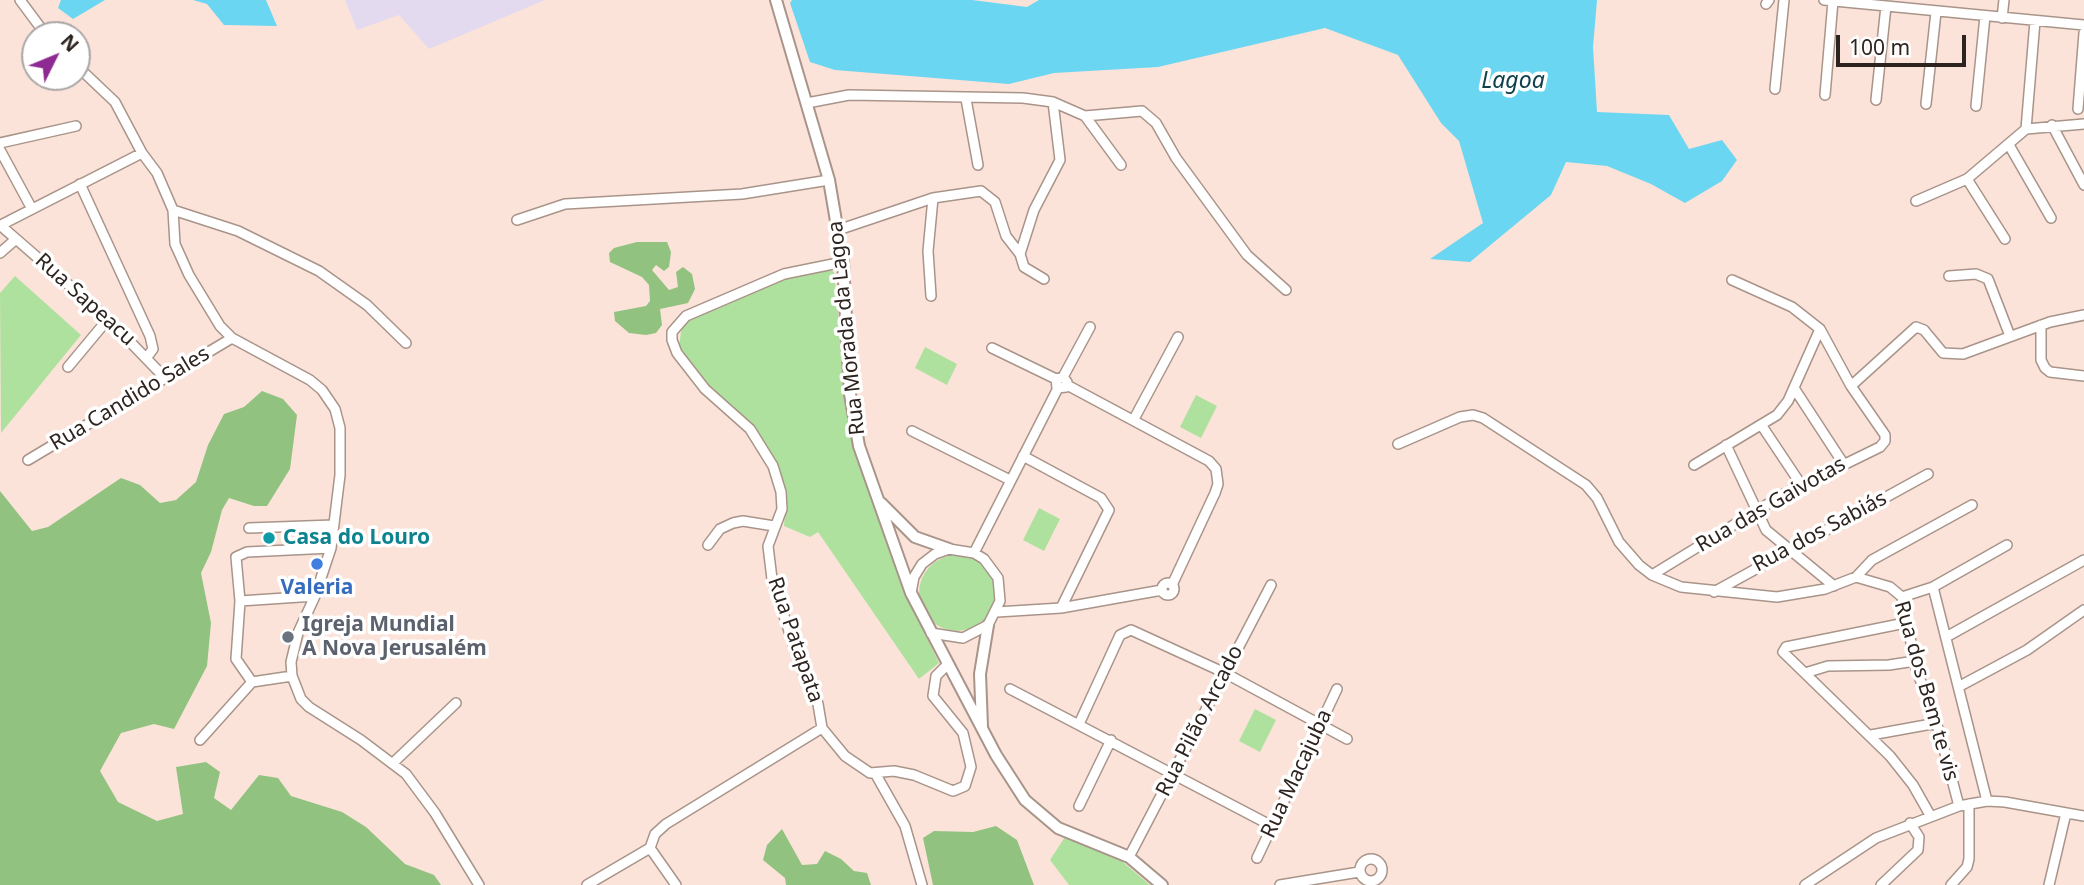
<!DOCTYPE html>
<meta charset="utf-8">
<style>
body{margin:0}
#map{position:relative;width:2084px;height:885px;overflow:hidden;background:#fbe3d9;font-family:"Noto Sans",sans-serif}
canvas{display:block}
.north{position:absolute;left:21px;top:21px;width:70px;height:70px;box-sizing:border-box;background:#fff;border:2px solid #aba7a6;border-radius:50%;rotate:47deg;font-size:19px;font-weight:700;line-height:28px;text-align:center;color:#2d2420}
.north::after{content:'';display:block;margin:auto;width:24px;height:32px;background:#8d2b93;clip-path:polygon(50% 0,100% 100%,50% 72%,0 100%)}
.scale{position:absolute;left:1836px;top:35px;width:130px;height:32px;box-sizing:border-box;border:4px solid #2d2420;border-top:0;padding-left:9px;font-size:21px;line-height:24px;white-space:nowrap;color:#2d2420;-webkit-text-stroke:5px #fff;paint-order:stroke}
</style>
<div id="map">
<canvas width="2084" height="885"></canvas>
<div class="north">N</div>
<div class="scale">100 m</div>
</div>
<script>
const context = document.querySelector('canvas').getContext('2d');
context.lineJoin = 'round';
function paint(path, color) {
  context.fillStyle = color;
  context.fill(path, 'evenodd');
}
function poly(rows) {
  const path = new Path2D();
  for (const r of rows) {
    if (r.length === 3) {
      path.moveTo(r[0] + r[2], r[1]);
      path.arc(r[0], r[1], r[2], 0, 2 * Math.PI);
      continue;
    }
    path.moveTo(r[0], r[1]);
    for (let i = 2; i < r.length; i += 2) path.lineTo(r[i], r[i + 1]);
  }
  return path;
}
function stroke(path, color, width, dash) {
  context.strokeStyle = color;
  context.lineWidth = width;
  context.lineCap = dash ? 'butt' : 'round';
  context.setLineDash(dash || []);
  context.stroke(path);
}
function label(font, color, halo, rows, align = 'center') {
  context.font = font + ' "Noto Sans",sans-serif';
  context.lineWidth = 7;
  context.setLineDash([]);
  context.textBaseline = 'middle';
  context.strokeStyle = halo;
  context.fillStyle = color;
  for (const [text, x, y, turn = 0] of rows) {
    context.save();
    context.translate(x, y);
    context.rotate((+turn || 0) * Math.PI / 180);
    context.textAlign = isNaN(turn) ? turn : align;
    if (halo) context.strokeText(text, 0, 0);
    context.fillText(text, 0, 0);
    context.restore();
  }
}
paint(poly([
 [345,0,545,0,429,49,399,15,357,30]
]), '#e3daf0');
paint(poly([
 [823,267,834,272,851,440,913,609,939,663,919,679,818,532,810,537,784,526,786,495,774,461,748,421,724,406,679,347,682,324,788,278],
 [15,276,81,335,1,433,0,293],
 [925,347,957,364,947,385,915,368],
 [1196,395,1217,406,1201,438,1180,427],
 [1039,508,1060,519,1044,551,1023,540],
 [957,593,38],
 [1255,709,1276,720,1260,752,1239,741],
 [1065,837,1118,858,1150,885,1069,885,1050,860]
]), '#afe19e');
paint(poly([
 [637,242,667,242,671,252,669,267,664,271,656,265,652,270,669,290,678,287,676,272,683,267,692,274,695,289,688,303,660,309,662,325,656,333,646,335,629,333,615,321,614,312,646,306,650,301,649,285,642,277,610,262,609,253,614,248],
 [262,391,283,399,297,415,290,469,267,506,254,506,229,498,222,510,211,552,201,573,211,623,207,666,174,729,154,724,121,733,100,771,118,802,157,821,183,814,176,767,206,762,220,772,214,798,231,810,259,775,278,778,291,796,342,812,366,827,405,864,434,875,441,885,0,885,0,491,32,531,48,527,121,478,140,485,160,503,176,500,196,482,208,445,224,414,244,407],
 [996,826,1017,840,1034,885,933,885,923,838,934,831,973,832],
 [782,829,802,865,817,864,825,851,841,859,854,871,867,873,871,885,786,885,785,878,763,860,767,845]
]), '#91c280');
paint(poly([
 [61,0,105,0,73,19,58,8],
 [193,0,266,0,277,26,224,25,207,4],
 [792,0,972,0,1027,7,1039,0,1597,0,1593,47,1597,112,1669,115,1689,149,1722,140,1737,160,1722,181,1685,203,1651,184,1607,166,1566,162,1551,195,1470,262,1430,259,1483,223,1459,141,1441,123,1398,55,1325,28,1158,67,1054,73,1009,84,835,70,810,62,790,3]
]), '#6bd6f1');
const minor = poly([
 [20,0,46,35],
 [1824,0,2084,25],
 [1766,4,1769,0],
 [2002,18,2004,0],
 [77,66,115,102,142,153,157,173,173,210,175,244,189,275,220,326,232,338,310,380,322,390,335,409,340,428,340,475,331,548,315,596,298,633,291,662,292,676,301,699,309,707,361,740,406,774,435,813,479,885],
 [1775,89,1784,0],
 [1825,95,1833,1],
 [966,99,978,165],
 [1876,100,1886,6],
 [807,103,849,95,1023,98,1053,102,1085,116,1142,111,1156,123,1176,158,1247,255,1286,290],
 [1926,104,1936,12],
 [1976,106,1985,16],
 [2078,109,2084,33],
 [1085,116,1121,165],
 [2052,125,2084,185],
 [2026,129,2035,21],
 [0,143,76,126],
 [2009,145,2051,218],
 [0,150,32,209],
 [1967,179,2005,239],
 [80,184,150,336,153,349,147,357],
 [1916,201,1967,179,2026,129,2084,124],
 [173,210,238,231,319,271,367,305,406,343],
 [517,220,565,204,742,194,829,180],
 [0,225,108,319,166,379],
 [1,225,142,153],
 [838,230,933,198,981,191,995,202,1006,236,1020,254,1024,267,1044,279],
 [0,253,16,239],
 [1020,254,1034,210,1060,160,1053,102],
 [843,262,784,274,686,316,672,332,672,340,677,353,705,389,750,429,773,466,781,492,782,509,768,546,772,579,800,665,818,704,822,728,845,756,870,773,894,771,914,775,953,791,965,786,971,767,963,733,933,696,936,676,948,664],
 [1949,276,1976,274,1988,279,2010,336],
 [931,296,928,251,933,198],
 [2041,325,2041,360,2045,368,2050,372,2084,376],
 [992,348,1056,379,1063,377,1067,382,1066,387,1057,388,1056,379],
 [68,367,108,319],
 [1063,377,1090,327],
 [1067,385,1209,461,1216,469,1218,484,1215,493,1172,585],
 [1851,386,1916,327,1924,330,1943,353,1963,354,2050,322,2084,315],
 [1794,388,1843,463],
 [1134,419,1178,337],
 [1762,426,1802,486],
 [912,431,1010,480],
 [1398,444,1460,417,1473,415,1483,418,1586,485,1597,498,1619,542,1639,565,1652,575,1681,587,1777,597,1825,589,1856,577,1890,587,1902,597,1916,668,1940,734,1959,806],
 [1726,445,1766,530,1834,586],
 [1023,456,1101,498,1109,510,1061,608],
 [28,460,232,338],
 [1694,465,1777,415,1788,401,1820,329],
 [249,528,334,525],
 [708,545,720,529,733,523,743,521,774,526],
 [974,553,1058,388],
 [1652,575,1784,494,1880,447,1885,441,1885,435,1851,386,1820,329,1792,307,1732,280],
 [1856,577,1872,560,1972,505],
 [1168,589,6],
 [1933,587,1987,801],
 [1714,592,1928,474],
 [911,593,914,577,922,564,935,554,949,549,974,553,984,559,998,578,1000,601,988,625,963,638,931,633],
 [1902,597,1933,587,2007,545],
 [240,601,315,596],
 [997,612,1061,608,1162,590],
 [1905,623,1786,647,1783,652,1890,756,1913,785,1930,815],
 [1948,636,2084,560],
 [1805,673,1828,666,1889,665,1915,661],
 [252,682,236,659,240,601,236,557,247,552,331,548],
 [252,682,292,676],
 [1960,686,2027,650,2084,610],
 [1010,689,1272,826],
 [1079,724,1120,635,1131,630,1225,673,1347,739],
 [1871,735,1937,723],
 [200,740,252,682],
 [393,763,456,703],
 [875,773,905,826,922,885],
 [1079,806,1111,740],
 [650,848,676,885],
 [1129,857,1271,585],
 [1257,858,1337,689],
 [1371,870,11],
 [587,885,650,848,655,834,666,824,822,728],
 [1280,885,1359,872],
 [1805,885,1876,838,1959,806,1987,801,2005,802,2084,816],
 [1881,885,1918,850,1919,837,1910,823],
 [1951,885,1967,867,1969,859,1969,804],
 [2049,885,2066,813]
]);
const tertiary = poly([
 [776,0,829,180,843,262,850,394,859,446,911,593,996,755,1025,800,1058,828,1129,857,1162,885],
 [881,503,915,537,949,549],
 [982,726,980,674,988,625]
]);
stroke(minor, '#a9948a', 12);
stroke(tertiary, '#a9948a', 14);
stroke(minor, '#fff', 9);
stroke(tertiary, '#fff', 10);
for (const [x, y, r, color] of [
 [269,538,7,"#0f9aa8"],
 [317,564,7,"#3f7fe0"],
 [288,637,7,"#6b7280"]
]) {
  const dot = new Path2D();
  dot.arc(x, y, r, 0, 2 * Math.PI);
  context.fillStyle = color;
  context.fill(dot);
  stroke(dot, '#fff', 2.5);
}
label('21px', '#2d2420', '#fff', [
 ["Rua Sapeacu",85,300,42],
 ["Rua Morada da Lagoa",847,328,-96],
 ["Rua Candido Sales",130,399,-31],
 ["Rua das Gaivotas",1771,505,-30],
 ["Rua dos Sabiás",1820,532,-28],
 ["Rua Patapata",795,640,71],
 ["Rua dos Bem te vis",1926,691,74],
 ["Rua Pilão Arcado",1200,721,-63],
 ["Rua Macajuba",1297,774,-65]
]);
label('bold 21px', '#0d838f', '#fff', [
 ["Casa do Louro",283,538]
], 'left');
label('bold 21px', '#366cbe', '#fff', [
 ["Valeria",317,588]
]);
label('bold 21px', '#5b616d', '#fff', [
 ["Igreja Mundial",302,625],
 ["A Nova Jerusalém",302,649]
], 'left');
label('italic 23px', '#0f414c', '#fff', [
 ["Lagoa",1513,81]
]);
</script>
